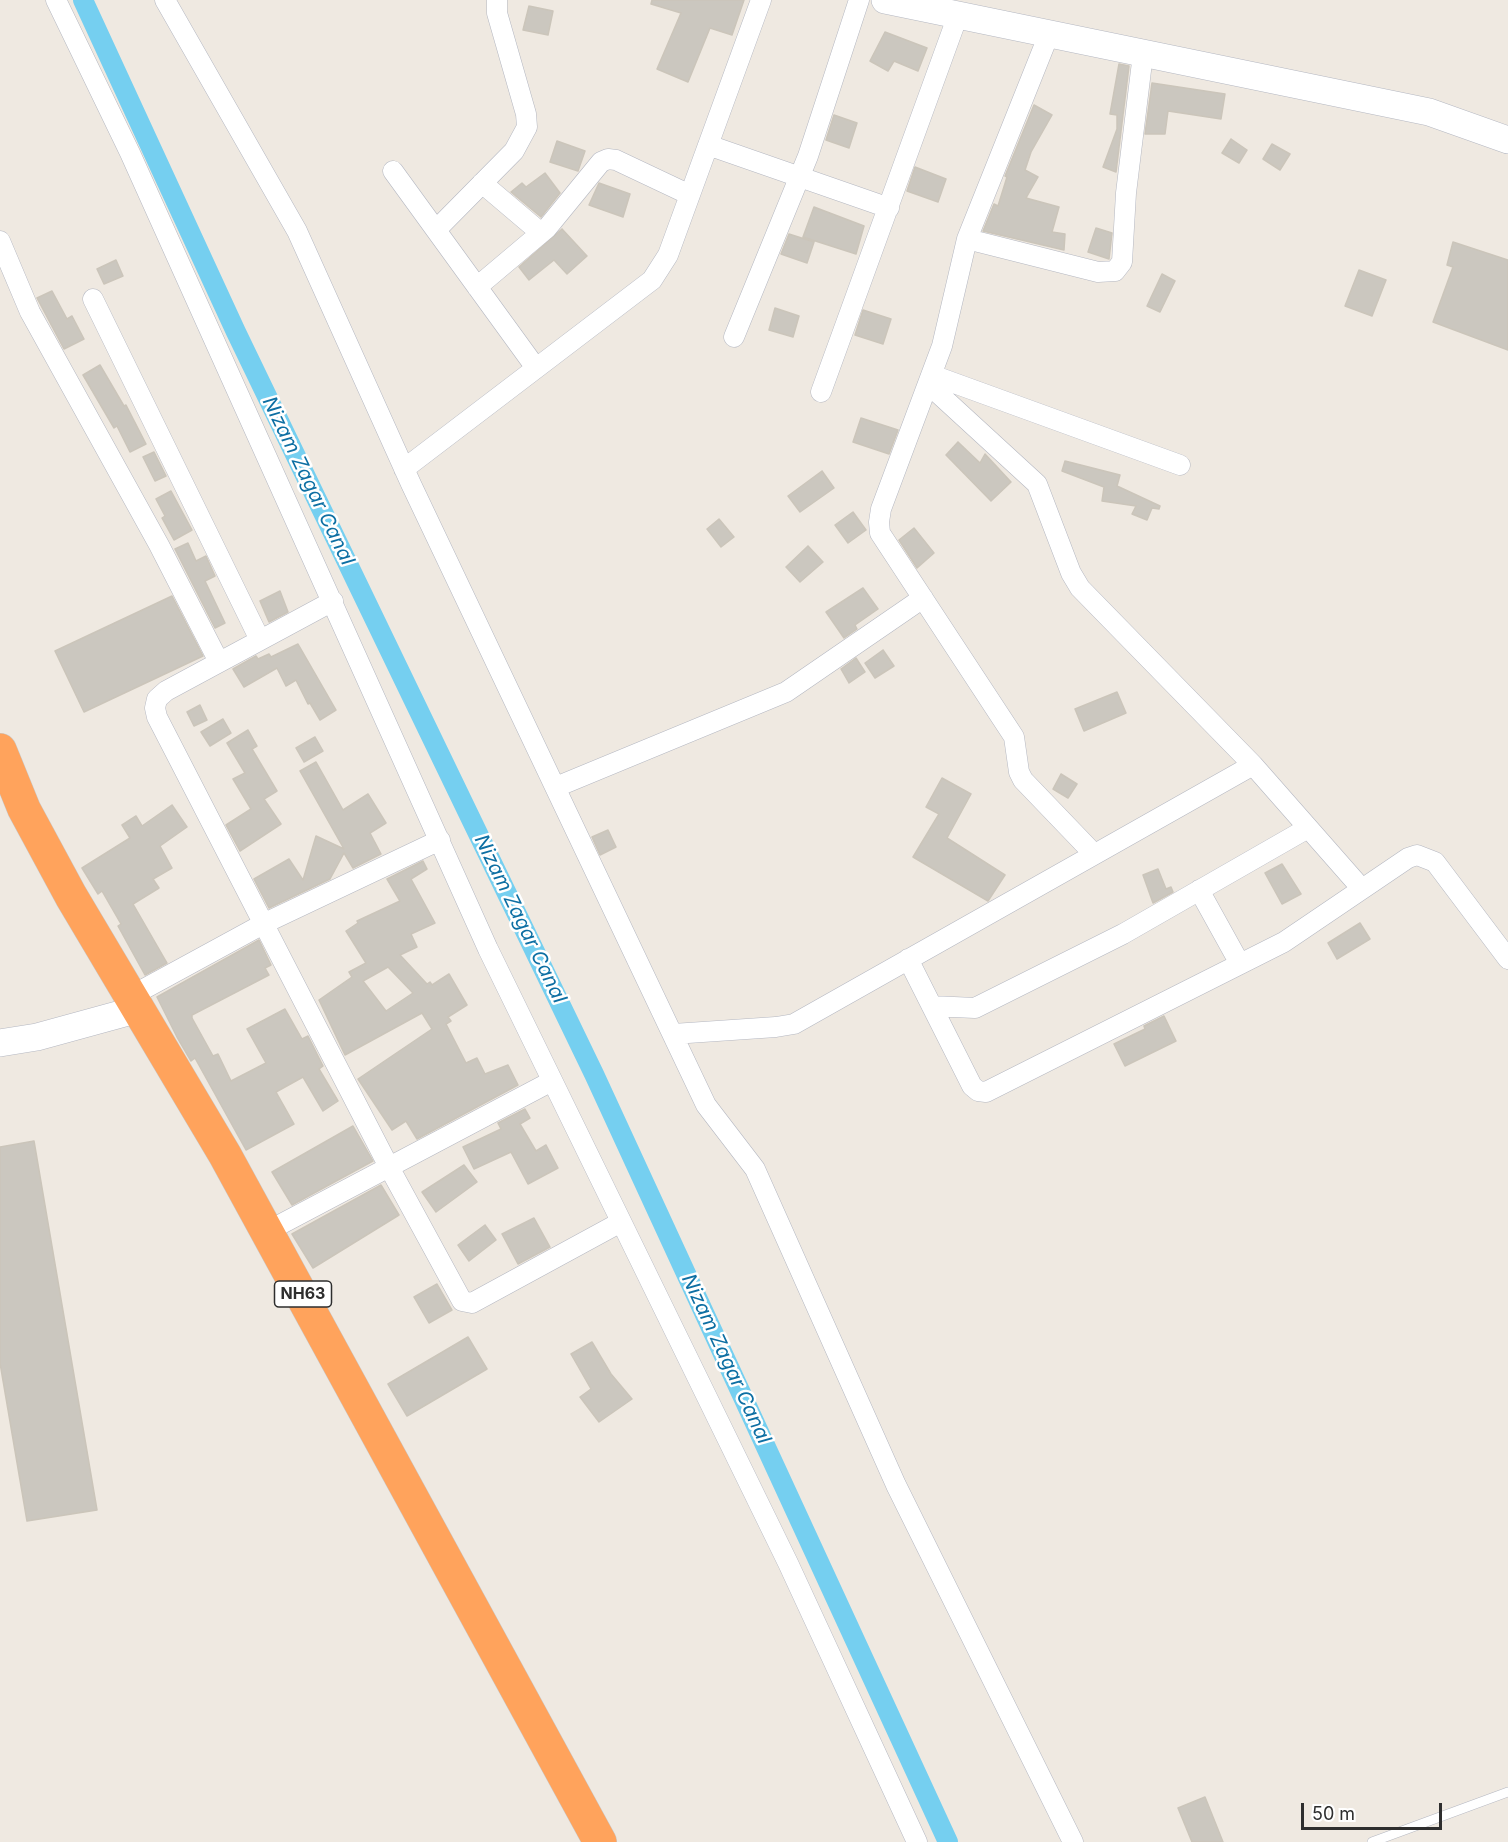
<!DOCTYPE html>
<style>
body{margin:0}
#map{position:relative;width:1508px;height:1842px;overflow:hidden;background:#efe9e1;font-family:Inter,sans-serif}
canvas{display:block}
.scale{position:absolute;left:1301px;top:1803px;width:141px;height:27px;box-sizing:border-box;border:3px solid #2e2e2e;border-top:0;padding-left:8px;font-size:18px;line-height:21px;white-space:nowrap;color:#2e2e2e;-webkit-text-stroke:4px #fff;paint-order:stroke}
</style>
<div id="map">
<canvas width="1508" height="1842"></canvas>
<div class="scale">50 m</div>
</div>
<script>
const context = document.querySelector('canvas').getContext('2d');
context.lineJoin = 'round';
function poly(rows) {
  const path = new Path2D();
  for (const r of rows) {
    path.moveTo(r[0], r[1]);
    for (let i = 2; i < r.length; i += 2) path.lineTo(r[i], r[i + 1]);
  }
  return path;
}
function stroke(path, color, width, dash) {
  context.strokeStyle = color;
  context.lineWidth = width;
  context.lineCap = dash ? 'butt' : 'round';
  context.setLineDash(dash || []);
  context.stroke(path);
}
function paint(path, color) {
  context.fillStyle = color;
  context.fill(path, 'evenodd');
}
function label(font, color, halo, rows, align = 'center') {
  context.font = font + ' Inter,sans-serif';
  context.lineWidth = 5;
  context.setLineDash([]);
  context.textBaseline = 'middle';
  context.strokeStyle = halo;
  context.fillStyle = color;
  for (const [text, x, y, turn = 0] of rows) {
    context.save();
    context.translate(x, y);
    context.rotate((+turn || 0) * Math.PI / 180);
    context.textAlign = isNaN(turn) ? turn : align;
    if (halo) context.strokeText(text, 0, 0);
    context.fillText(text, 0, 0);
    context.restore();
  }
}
stroke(poly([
 [83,0,236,332,594,1074,948,1842]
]), '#75cff0', 20);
const building = poly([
 [652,0,744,0,732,35,710,28,688,82,657,69,681,13,651,4,652,0],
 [529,6,553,11,548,35,523,30,529,6],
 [885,32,927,48,918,71,894,61,888,71,870,61,885,32],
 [1119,64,1129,66,1116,172,1103,167,1117,129,1117,115,1110,114,1119,64],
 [1152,83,1225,94,1221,119,1168,111,1165,134,1145,134,1152,83],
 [1034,105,1052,115,1031,152,1025,170,1038,177,1026,198,1059,207,1052,232,1065,234,1064,250,983,231,994,204,998,206,1007,177,1005,176,1034,105],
 [834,115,857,123,849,148,826,140,834,115],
 [1231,139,1247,150,1239,163,1222,153,1231,139],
 [557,141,585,151,578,171,550,162,557,141],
 [1272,144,1290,154,1280,170,1263,159,1272,144],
 [915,167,946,179,938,202,907,191,915,167],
 [545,173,560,193,541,217,511,192,522,183,526,187,545,173],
 [599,183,630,194,623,217,589,205,599,183],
 [814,207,864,226,856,254,803,237,814,207],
 [1096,228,1112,233,1109,259,1088,252,1096,228],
 [562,229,587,256,567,274,554,260,529,280,519,267,562,229],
 [789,234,814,242,807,263,781,254,789,234],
 [1453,242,1508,260,1508,350,1433,322,1453,267,1447,265,1453,242],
 [116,260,123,276,104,284,97,269,116,260],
 [1359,270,1386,280,1372,316,1345,306,1359,270],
 [1162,274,1175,281,1160,312,1147,306,1162,274],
 [52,291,67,319,72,316,84,339,64,349,37,298,52,291],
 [775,308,799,316,793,337,769,330,775,308],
 [863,310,891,319,883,344,855,335,863,310],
 [100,365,124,406,126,405,146,444,130,452,117,426,114,428,83,375,100,365],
 [861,418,898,430,889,454,853,442,861,418],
 [958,442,980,463,985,454,1011,482,991,501,946,455,958,442],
 [154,452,166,476,155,481,143,457,154,452],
 [1065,461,1120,475,1117,486,1160,506,1159,509,1152,508,1147,520,1132,514,1136,506,1102,501,1104,487,1062,471,1065,461],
 [822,471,834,488,800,512,788,496,822,471],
 [171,491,192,530,174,540,162,518,165,516,156,499,171,491],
 [853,512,866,530,848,543,835,525,853,512],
 [719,519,734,537,721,547,707,529,719,519],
 [914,528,934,553,917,568,899,540,914,528],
 [188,543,196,561,206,556,215,576,205,581,225,623,215,628,175,549,188,543],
 [808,546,823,562,800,582,786,567,808,546],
 [863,588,878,609,855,625,857,629,844,638,826,612,863,588],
 [280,591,288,612,269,622,260,601,280,591],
 [172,596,203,656,84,712,55,651,172,596],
 [298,644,336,710,320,720,310,703,308,704,296,680,286,686,277,668,244,687,233,669,256,656,258,659,269,654,271,657,298,644],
 [883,650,894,666,875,678,865,663,883,650],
 [856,658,865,672,849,683,841,669,856,658],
 [1117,692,1126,713,1084,731,1075,709,1117,692],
 [200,705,207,720,194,726,187,712,200,705],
 [223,719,231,733,210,746,201,732,223,719],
 [248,730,257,746,252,749,277,791,264,799,281,824,240,851,226,825,251,809,233,779,245,773,227,743,248,730],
 [315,737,323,751,304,762,296,748,315,737],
 [316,762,343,810,368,794,386,823,370,833,381,854,353,868,344,853,330,879,269,908,254,879,289,859,303,880,316,836,344,849,300,771,316,762],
 [1061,774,1077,784,1068,798,1053,789,1061,774],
 [942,778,971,794,947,838,1005,875,988,901,913,857,939,814,926,807,942,778],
 [172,805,187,827,160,846,172,868,153,879,159,888,133,904,167,963,145,975,118,926,121,924,102,891,98,894,82,868,130,838,122,825,136,816,142,826,172,805],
 [608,830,616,847,600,855,592,837,608,830],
 [423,861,427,869,411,879,435,923,411,934,417,947,400,955,427,984,430,982,432,985,449,974,467,1005,448,1017,451,1021,446,1024,466,1063,477,1058,485,1074,508,1065,518,1085,417,1139,406,1121,392,1130,358,1079,432,1029,422,1013,345,1055,319,1000,352,977,349,972,366,963,346,931,358,923,357,921,400,901,387,879,423,861],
 [388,967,413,993,386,1011,363,981,388,967],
 [1282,864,1301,894,1282,904,1265,873,1282,864],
 [1158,869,1166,889,1171,887,1173,892,1153,903,1143,875,1158,869],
 [1360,923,1370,939,1337,959,1328,943,1360,923],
 [259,940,271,965,265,968,269,975,192,1015,192,1018,213,1056,218,1054,231,1081,266,1063,247,1029,285,1009,302,1039,308,1036,323,1066,319,1069,338,1101,323,1111,303,1077,276,1092,294,1124,246,1150,195,1058,191,1061,177,1037,157,997,259,940],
 [1164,1016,1176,1041,1125,1066,1114,1044,1145,1029,1144,1026,1164,1016],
 [525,1109,530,1118,520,1124,536,1151,546,1145,558,1168,528,1184,511,1152,474,1169,463,1147,501,1129,498,1123,525,1109],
 [353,1126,373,1161,292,1205,272,1172,353,1126],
 [34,1141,97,1510,27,1521,0,1363,0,1147,34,1141],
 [464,1165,477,1182,436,1212,422,1192,464,1165],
 [381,1185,399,1215,313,1268,292,1234,381,1185],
 [534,1218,550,1247,518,1264,502,1234,534,1218],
 [485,1225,496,1240,469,1261,458,1245,485,1225],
 [437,1284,452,1310,429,1323,414,1297,437,1284],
 [468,1337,487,1369,407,1416,388,1384,468,1337],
 [592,1342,611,1374,632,1399,599,1422,580,1397,591,1389,571,1354,592,1342],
 [1205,1797,1223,1842,1192,1842,1178,1808,1205,1797]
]);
paint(building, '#cbc7bf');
stroke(building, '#cbc5ba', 1.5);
const lane = poly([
 [1372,1842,1508,1792]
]);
const street = poly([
 [56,0,130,153,488,949,788,1563,917,1842],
 [165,0,297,231,411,484,706,1105,755,1169,896,1485,1073,1842],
 [1049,34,967,239,942,346,881,509,879,522,880,533,1014,737,1019,772,1023,780,1094,854],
 [708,145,889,208],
 [393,171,536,368],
 [482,183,541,233],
 [436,230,514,151,527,127,526,114,497,13,497,0],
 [967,239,1098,272,1115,271,1122,262,1126,193,1143,54],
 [0,241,30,312,159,545,219,662],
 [477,287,547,228,601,162,608,159,616,160,690,195],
 [93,299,260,640],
 [734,337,808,156,859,0],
 [932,375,1180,465],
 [928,384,1037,484,1071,573,1080,588,1253,765,1362,889],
 [821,392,958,15],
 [404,469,652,280,668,255,761,0],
 [333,601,166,691,157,699,155,708,157,717,389,1167,462,1301,472,1303,621,1222],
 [556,787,786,692,923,598],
 [1199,890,1240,964],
 [908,959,972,1086,978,1091,986,1092,1284,942,1408,858,1417,855,1435,862,1508,959],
 [131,996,265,923,440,840],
 [932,1006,975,1008,1123,934,1308,828],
 [673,1034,776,1027,794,1024,1253,765],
 [268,1231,552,1081]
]);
const secondary = poly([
 [885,0,1429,112,1508,140],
 [0,1043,37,1037,139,1009]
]);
const highway = poly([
 [0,750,24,809,71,896,225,1155,600,1842]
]);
stroke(lane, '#b4b7c1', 10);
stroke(street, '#b4b7c1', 21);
stroke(secondary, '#b4b7c1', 28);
stroke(highway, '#c9c9c9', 34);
stroke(lane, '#fff', 9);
stroke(street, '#fff', 20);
stroke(secondary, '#fff', 27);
stroke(highway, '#ffa35c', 33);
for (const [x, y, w] of [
 [303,1294,57]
]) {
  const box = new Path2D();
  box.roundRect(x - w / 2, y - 13, w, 26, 4.5);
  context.fillStyle = '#fff';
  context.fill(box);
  stroke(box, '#2e2e2e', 1.5);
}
label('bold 16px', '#2e2e2e', null, [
 ["NH63",303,1294]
]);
label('italic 20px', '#0d6fa3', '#fff', [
 ["Nizam Zagar Canal",308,481,64],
 ["Nizam Zagar Canal",520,919,64],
 ["Nizam Zagar Canal",726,1359,65]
]);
</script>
